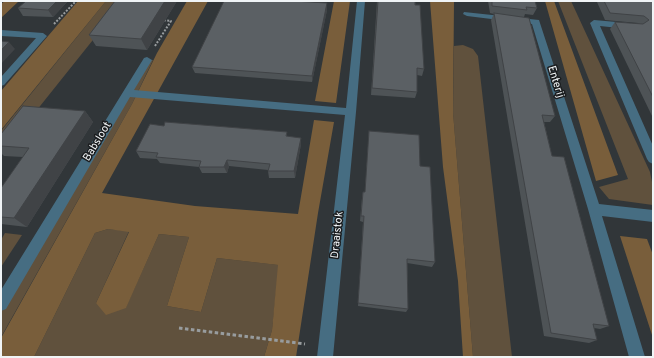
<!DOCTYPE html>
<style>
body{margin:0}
#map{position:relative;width:654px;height:358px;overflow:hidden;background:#313639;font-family:Overpass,sans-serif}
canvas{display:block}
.frame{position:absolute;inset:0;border:2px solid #f0f4f6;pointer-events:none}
</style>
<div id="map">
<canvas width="654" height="358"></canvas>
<div class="frame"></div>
</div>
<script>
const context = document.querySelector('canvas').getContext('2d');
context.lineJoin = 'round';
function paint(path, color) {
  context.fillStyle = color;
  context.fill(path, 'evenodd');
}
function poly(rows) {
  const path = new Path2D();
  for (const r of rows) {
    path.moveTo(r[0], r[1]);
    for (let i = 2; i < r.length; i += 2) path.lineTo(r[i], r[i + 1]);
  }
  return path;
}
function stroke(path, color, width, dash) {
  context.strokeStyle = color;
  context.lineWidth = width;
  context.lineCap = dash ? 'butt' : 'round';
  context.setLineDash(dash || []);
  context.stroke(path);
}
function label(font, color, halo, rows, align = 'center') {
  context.font = font + ' Overpass,sans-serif';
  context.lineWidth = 3;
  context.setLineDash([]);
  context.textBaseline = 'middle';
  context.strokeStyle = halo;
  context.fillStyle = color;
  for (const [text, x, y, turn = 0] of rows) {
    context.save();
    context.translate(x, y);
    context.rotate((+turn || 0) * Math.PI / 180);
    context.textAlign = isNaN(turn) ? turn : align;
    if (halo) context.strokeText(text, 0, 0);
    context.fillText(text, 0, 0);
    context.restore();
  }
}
paint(poly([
 [106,1,124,1,1,155,1,131],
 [558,1,571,1,650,172,653,187,653,205,609,199,599,187,628,179],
 [463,45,473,49,478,56,512,357,473,357,453,112,454,46],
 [147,60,153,60,132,104,1,337,1,303],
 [108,229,129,231,96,303,126,307,159,234,189,237,167,306,201,312,217,258,279,265,272,330,264,357,34,357,95,233],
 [5,233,22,235,1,267,1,240]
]), '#60513d');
paint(poly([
 [5,1,19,1,1,18,1,4],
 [78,1,106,1,1,130,1,91],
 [187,1,208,1,102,193,195,206,298,214,314,120,334,122,318,213,296,357,264,357,272,330,278,265,217,258,201,312,167,306,189,237,159,234,126,308,106,315,96,303,129,232,108,229,95,233,34,357,1,357,1,338,132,104,157,53],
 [334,1,350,1,336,103,315,101],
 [430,1,454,1,453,112,473,357,463,357,458,281,443,167],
 [545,1,554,1,618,175,596,181],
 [620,236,647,239,653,255,653,338]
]), '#795e3b');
stroke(poly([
 [54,24,76,1],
 [155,46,171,21,162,20]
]), '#989c9e', 2, [2, 1.5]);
stroke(poly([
 [179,328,305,344]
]), '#989c9e', 3, [3.5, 2.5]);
paint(poly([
 [357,1,365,1,356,112,333,357,317,357,345,115,130,97,6,309,1,311,1,290,144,58,147,57,152,60,134,90,346,108,357,1],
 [464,12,539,20,599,204,653,210,653,222,602,216,645,357,629,357,588,209,532,24,467,16,463,14,464,12],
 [594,20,628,23,632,26,628,29,600,26,653,146,653,164,649,162,647,159,590,23,594,20],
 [1,30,43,33,47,36,4,85,1,86,1,77,36,38,1,36,1,30]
]), '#466d82');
paint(poly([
 [68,1,53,17,23,16,18,8],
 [177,1,147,50,96,46,89,35],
 [377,1,415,1,424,69,422,76,417,75,417,92,415,98,371,95],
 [488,1,535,1,537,8,533,15,525,14,524,17,555,116,550,122,544,122,552,156,609,326,600,329,594,328,597,340,589,343,544,336,491,20,494,14,490,13],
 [597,1,653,1,653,118,610,29,615,22,640,24,638,23,605,20,597,2],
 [327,10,312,82,195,73,192,67],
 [85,111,93,122,27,227,1,224,1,188,23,157,4,156,1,153,1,134],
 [164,126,287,132,287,136,301,144,295,178,269,178,268,171,268,170,229,166,227,173,202,173,199,167,160,163,157,159,140,158,136,151],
 [369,131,420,166,435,262,432,267,407,263,408,309,406,312,358,306,363,222,360,221,362,198,363,192,365,192]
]), '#4e5356');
paint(poly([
 [57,1,68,1,53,17,48,10],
 [165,1,177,1,147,50,141,39],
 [327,3,327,10,312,82,312,76],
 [9,42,15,49,1,64,1,50],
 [85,111,93,122,27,227,14,218],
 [301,138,301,144,295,178,294,171],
 [227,160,229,166,227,173,224,167]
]), '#404346');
const building = poly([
 [26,1,57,1,48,10,18,8,26,1],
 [115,1,165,1,141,39,89,35,115,1],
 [224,1,293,1,327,3,312,76,192,67,224,1],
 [378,1,415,1,415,5,420,5,424,69,417,68,417,92,372,88,378,1],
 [492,1,535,1,537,8,526,7,527,10,492,6,492,1],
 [604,1,653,1,653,97,615,22,643,24,649,20,644,16,610,13,604,1],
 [494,13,529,18,555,116,542,115,552,156,564,157,609,326,593,324,597,340,551,333,494,13],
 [1,41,9,42,1,50,1,41],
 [23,106,85,111,14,218,1,217,1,188,29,148,1,146,1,134,23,106],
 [165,122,215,126,287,132,286,136,301,138,294,171,268,171,270,164,227,160,224,167,199,167,201,161,156,157,158,153,136,151,150,124,164,126,165,122],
 [369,131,419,135,420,166,430,167,435,262,407,259,408,309,358,303,364,216,361,216,363,192,365,192,369,131]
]);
paint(building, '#5b6064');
stroke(building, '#404346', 1);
label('11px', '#f0f4f6', '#1b1d1f', [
 ["Enterij",555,82,73],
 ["Babsloot",98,142,-59],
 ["Draaistok",338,235,-84]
]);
</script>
